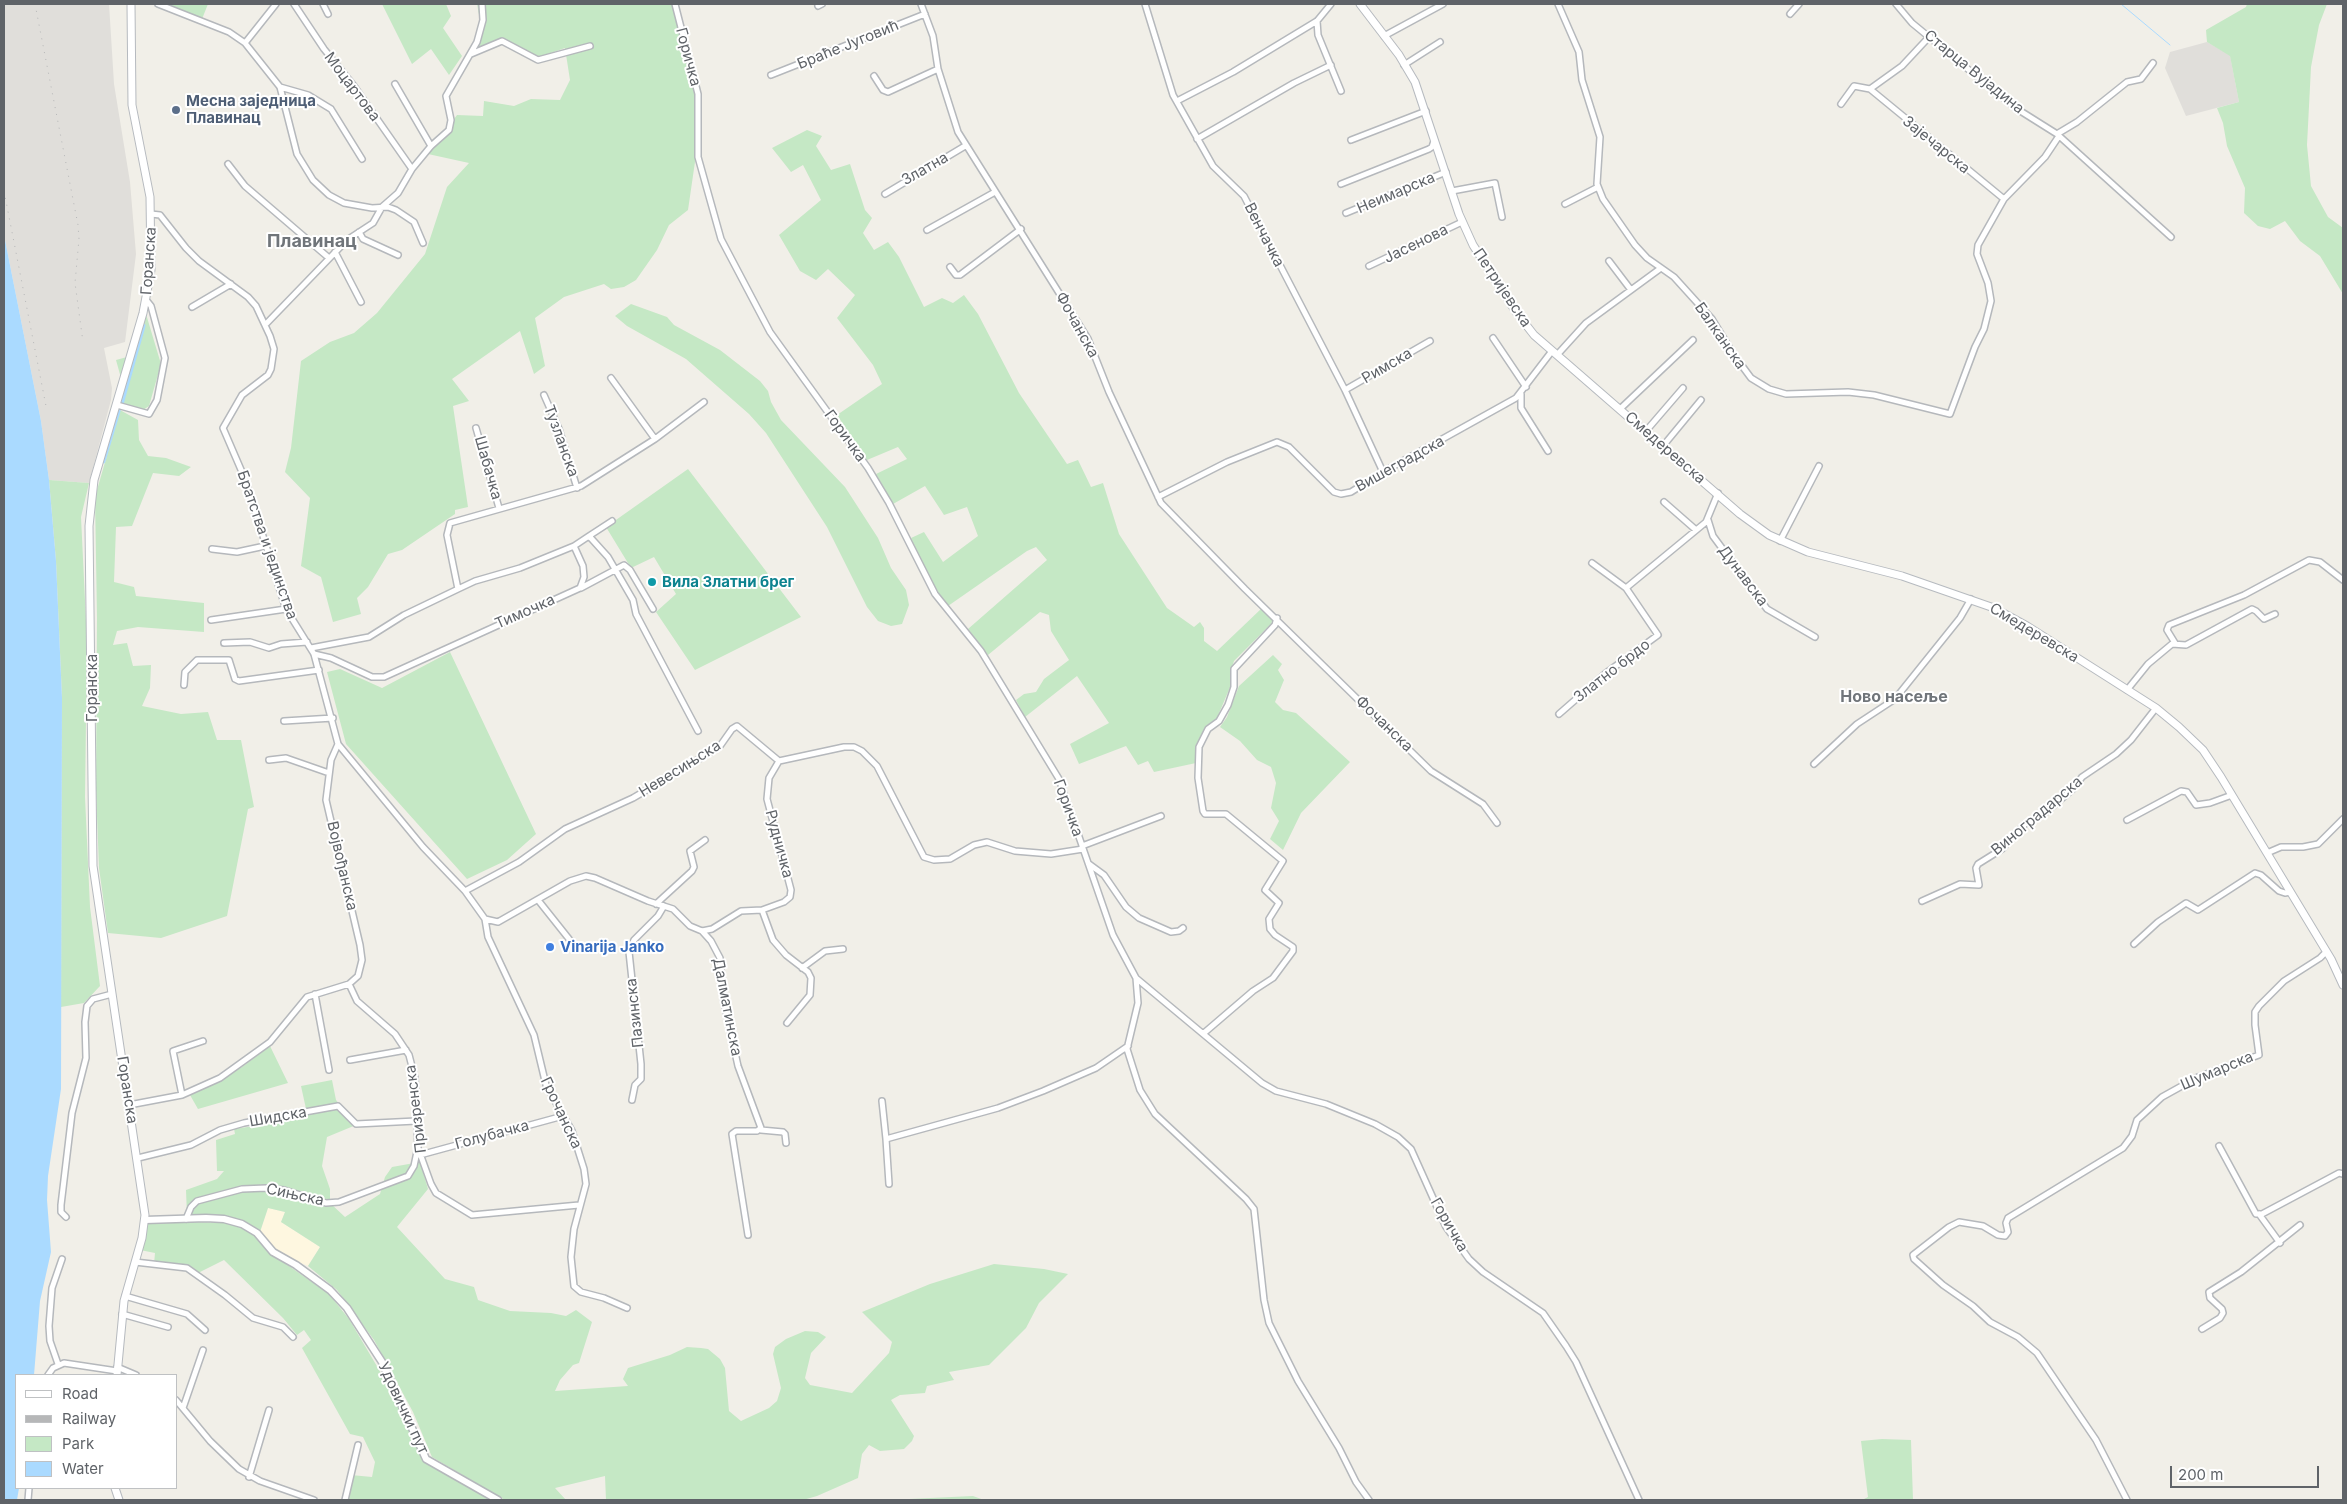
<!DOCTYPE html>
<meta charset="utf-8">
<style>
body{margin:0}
#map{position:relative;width:2347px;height:1504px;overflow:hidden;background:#f1efe8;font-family:Inter,sans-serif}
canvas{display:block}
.frame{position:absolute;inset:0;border:5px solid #5f6368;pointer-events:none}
.legend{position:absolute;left:15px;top:1374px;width:162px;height:115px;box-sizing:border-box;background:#fff;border:1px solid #bfc1c3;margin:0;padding:6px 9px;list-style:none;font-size:15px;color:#5f6368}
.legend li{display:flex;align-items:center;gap:10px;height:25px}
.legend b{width:25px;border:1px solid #bfc1c3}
.scale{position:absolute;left:2170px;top:1466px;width:149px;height:22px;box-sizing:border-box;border:2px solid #5f6368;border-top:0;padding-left:6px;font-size:15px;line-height:18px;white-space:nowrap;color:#5f6368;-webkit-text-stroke:4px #fff;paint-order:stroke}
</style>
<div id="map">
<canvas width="2347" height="1504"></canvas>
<div class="frame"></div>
<ul class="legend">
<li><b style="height:6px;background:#fff"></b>Road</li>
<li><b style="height:6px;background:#b6b7b8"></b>Railway</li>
<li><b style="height:14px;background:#c5e8c5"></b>Park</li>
<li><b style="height:14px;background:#aadaff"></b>Water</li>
</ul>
<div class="scale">200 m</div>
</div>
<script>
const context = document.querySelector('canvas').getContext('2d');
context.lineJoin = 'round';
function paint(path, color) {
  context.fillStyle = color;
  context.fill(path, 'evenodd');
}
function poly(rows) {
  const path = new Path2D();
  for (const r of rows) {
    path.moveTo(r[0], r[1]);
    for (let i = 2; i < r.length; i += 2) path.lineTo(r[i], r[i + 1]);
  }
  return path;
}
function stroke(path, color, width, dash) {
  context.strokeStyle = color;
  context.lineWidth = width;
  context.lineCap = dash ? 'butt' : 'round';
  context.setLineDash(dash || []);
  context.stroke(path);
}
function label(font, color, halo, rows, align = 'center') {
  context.font = font + ' Inter,sans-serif';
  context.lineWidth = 4;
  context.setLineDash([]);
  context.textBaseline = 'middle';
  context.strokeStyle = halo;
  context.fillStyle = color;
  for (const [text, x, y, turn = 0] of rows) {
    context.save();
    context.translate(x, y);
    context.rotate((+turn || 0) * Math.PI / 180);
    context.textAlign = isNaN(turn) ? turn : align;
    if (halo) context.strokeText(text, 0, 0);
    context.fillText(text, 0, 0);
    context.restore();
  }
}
paint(poly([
 [268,1208,285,1212,281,1222,320,1247,308,1266,282,1255,271,1247,260,1232]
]), '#fef7e0');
paint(poly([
 [4,4,109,4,114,84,130,182,136,254,125,342,104,348,112,388,111,400,89,483,49,480,41,421,4,235],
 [2207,42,2230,55,2239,102,2186,116,2165,68,2170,52]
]), '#e0deda');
paint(poly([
 [167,4,208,4,202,19],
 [382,4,446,4,451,16,443,28,462,56,449,75,431,49,412,64],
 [477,4,673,4,694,83,696,155,688,210,669,225,657,250,636,280,624,287,611,289,604,284,564,297,535,318,545,366,534,374,520,331,452,379,469,401,453,406,468,507,455,510,455,514,402,550,388,554,368,587,357,598,361,614,333,622,321,577,301,566,310,498,285,472,291,448,301,361,330,342,354,333,377,313,425,254,447,187,469,163,428,154,457,115,483,116,484,101,514,106,531,99,560,100,570,80,565,48,537,58,503,38,475,49,480,20],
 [2247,4,2327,4,2319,25,2311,67,2307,145,2311,186,2328,217,2343,228,2343,294,2320,256,2300,241,2285,221,2270,229,2258,226,2244,213,2245,188,2227,146,2223,123,2217,108,2239,102,2230,56,2207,42,2206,30,2246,7],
 [807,130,822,136,816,146,831,170,850,164,865,210,872,218,863,233,874,250,888,242,899,257,924,307,942,298,953,303,964,295,978,314,1019,393,1067,464,1078,460,1091,487,1103,483,1119,534,1167,608,1194,627,1200,622,1204,628,1204,641,1217,651,1262,608,1273,619,1271,624,1234,661,1231,670,1231,685,1217,718,1205,727,1195,747,1196,763,1154,772,1148,761,1138,765,1126,746,1079,764,1070,744,1109,723,1077,676,1025,717,1016,700,1024,694,1036,692,1044,679,1069,660,1051,631,1049,615,1040,612,988,655,968,629,1047,560,1036,547,1027,551,948,606,933,585,911,538,924,532,943,562,978,536,967,507,944,515,925,486,893,504,876,474,907,459,898,447,867,460,837,415,882,384,873,365,837,318,855,295,828,269,816,280,800,271,779,235,821,200,803,165,791,172,772,148],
 [631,304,667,317,674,325,720,350,760,381,768,391,771,402,781,420,845,487,878,538,891,568,906,590,909,605,902,624,891,626,878,621,867,607,827,527,766,433,749,414,686,359,627,326,615,316],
 [146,314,161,364,149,406,143,410,121,403],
 [127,357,121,378,116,360],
 [120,410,138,420,139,440,148,456,166,458,191,467,179,476,153,473,132,526,116,527,114,582,134,587,136,596,204,603,204,632,138,627,117,631,113,645,127,643,133,666,151,665,150,688,142,706,181,714,208,712,217,740,241,740,254,807,248,809,227,916,161,938,108,933,99,868,96,790,97,618,95,497],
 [688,469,801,617,695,670,656,612,676,594,654,557,631,568,606,527],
 [49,480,89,483,81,517,87,642,85,797,90,907,100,986,84,1003,61,1007,62,698,56,561],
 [450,652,536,834,507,860,467,879,346,744,327,672,340,669,382,688],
 [1273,655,1282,664,1278,670,1284,680,1275,702,1283,710,1296,713,1350,762,1301,813,1283,850,1270,839,1279,821,1271,808,1276,783,1271,767,1257,760,1240,741,1220,727,1227,717,1239,686],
 [270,1046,288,1083,198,1109,190,1095,242,1067],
 [332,1080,336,1100,356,1125,327,1137,322,1166,330,1189,330,1203,345,1217,380,1194,385,1177,392,1167,420,1162,428,1189,397,1227,445,1279,474,1287,478,1300,510,1311,551,1313,566,1316,576,1310,592,1322,579,1363,573,1365,560,1380,555,1391,628,1386,623,1379,628,1368,670,1355,687,1347,701,1348,708,1349,720,1359,725,1368,729,1411,741,1421,769,1408,777,1401,781,1388,773,1354,775,1347,786,1339,805,1331,818,1332,826,1337,811,1353,805,1378,810,1385,852,1393,889,1353,892,1342,862,1312,930,1284,994,1264,1044,1269,1068,1274,1039,1303,1026,1328,989,1365,949,1372,954,1380,927,1386,925,1393,900,1395,891,1400,914,1436,912,1441,904,1449,880,1451,869,1445,862,1454,858,1478,817,1496,803,1500,606,1500,605,1476,555,1488,566,1500,505,1500,432,1457,413,1412,374,1340,337,1290,308,1266,320,1247,281,1222,285,1212,268,1208,260,1232,240,1219,187,1216,186,1190,217,1179,224,1171,217,1171,216,1140,235,1134,234,1129,308,1118,301,1086],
 [147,1221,236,1223,254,1234,269,1252,329,1294,349,1319,391,1390,425,1462,493,1500,346,1500,351,1475,372,1477,375,1462,363,1437,350,1434,302,1348,311,1340,304,1330,297,1335,283,1318,224,1260,198,1273,181,1265,154,1264,155,1253,140,1250],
 [1882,1439,1911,1440,1913,1500,1862,1500,1868,1497,1861,1441],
 [973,1496,984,1500,903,1500,909,1499]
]), '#c5e8c5');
paint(poly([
 [4,235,41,421,49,480,56,561,62,698,61,1089,48,1176,47,1200,51,1252,40,1301,34,1375,16,1375,16,1488,19,1488,17,1500,4,1500]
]), '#aadaff');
stroke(poly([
 [2121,4,2170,45]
]), '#aadaff', 1);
stroke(poly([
 [121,404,143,326],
 [103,461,118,411]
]), '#aadaff', 5);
const minor = poly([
 [158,4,229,32,245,43,280,87,297,154,313,180,329,195,344,203,372,208,388,207,396,210,414,222,423,243],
 [294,4,324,49,354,86,412,169],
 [323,4,328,14],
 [675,4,698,94,698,157,721,239,770,332,868,468,889,503,935,594,981,651,1059,779,1113,935,1136,978,1138,1003,1127,1049,1140,1090,1155,1114,1246,1199,1254,1209,1264,1300,1269,1323,1298,1381,1339,1448,1356,1482,1369,1500],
 [921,4,933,36,938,69,958,132,1088,339,1109,392,1161,503,1245,589,1431,771,1483,804,1497,823],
 [1145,4,1173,95,1213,166,1244,196,1345,390,1383,472],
 [1558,4,1579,52,1582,80,1600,137,1597,184,1603,199,1635,245,1647,258,1674,277,1712,319,1734,355,1751,378,1769,389,1786,394,1848,392,1874,395,1950,414,1975,347,1984,329,1991,301,1988,283,1977,254,1978,245,2004,199,2045,157,2059,136],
 [1896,4,1912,23,2014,107,2057,134,2171,237],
 [818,6,822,4],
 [1790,14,1799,4],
 [1317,21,1318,35,1341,91],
 [1384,36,1443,4],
 [245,43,276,4],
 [471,54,502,41,538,60,590,46],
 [1404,65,1440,42],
 [771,75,925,14],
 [874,76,883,90,888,92,938,69],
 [395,84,431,146],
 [280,87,308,95,331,109,362,159],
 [1870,89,2004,199],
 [1177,101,1233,72,1317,21,1331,4],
 [1841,104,1854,86,1870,89,1902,66,1930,36],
 [2057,134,2077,122,2127,82,2141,79,2153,63],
 [1197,139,1294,83,1331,65],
 [1351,140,1426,111],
 [228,164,245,186,329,258],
 [1341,184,1429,149,1432,147,1434,141],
 [1452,191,1495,183,1502,217],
 [885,194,965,146],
 [1565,204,1598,187],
 [1346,213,1446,172],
 [151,214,160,215,186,248,199,261,248,297,256,306,270,336,274,349,271,369,268,375,242,395,223,428,245,479,286,609,314,654,338,744,423,847,465,891,485,919],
 [927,230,995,192],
 [359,232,363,239,398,255],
 [335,252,361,302],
 [1609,261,1631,290],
 [1369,266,1462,222],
 [950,267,956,275,960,275,1021,229],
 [192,307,231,284],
 [265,325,347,240,373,223,382,207,398,193,412,169,431,146,449,130,451,120,446,96,477,42,483,20,482,4],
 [1493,338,1526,387],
 [1557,355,1586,323,1661,268],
 [1345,390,1430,341],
 [1521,394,1521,408,1548,451],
 [544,395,559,429,577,488],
 [117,405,149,414,157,400,165,358,151,306,147,301],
 [1620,409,1693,340],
 [476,428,499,508],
 [1646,431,1683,388],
 [655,439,704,402],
 [1663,446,1701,400],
 [1158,497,1227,462,1277,442,1289,447,1334,492,1341,494,1351,492,1383,472,1516,398,1552,351],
 [1664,502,1696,530],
 [1708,520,1713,536,1767,609,1815,637],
 [589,536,612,521],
 [1780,541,1819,466],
 [574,546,589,536,608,557,633,600,636,614,698,731],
 [212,549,237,552,265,546],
 [581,588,624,565,630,570,653,609],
 [1626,588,1706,522,1718,493],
 [211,620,286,609],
 [224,643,250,642,269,648,281,644,307,642],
 [2175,643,2167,630,2169,625,2244,595,2309,560,2320,562,2343,580],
 [311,648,369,637,404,615,458,589,447,535,450,523,581,486,655,439,611,378],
 [314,654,331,658,372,677,384,677,580,588,584,577,583,566,574,546,520,568,475,581,458,589],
 [184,685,185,672,197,660,229,660,235,679,239,681,319,670],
 [2127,690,2148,664,2172,644,2186,645,2252,609,2256,611,2264,619,2275,614],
 [1559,714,1606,673,1658,635,1626,588,1592,563],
 [284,721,333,718],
 [269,760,286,758,329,773],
 [1814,764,1857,724,1895,699,1960,618,1971,599],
 [2127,820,2181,791,2187,792,2196,805,2210,803,2232,795],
 [1082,846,1161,816],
 [2267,853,2281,847,2303,847,2318,844,2343,819],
 [1089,864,1104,875,1126,907,1139,918,1171,932,1179,931,1183,928],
 [465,891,519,862,565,829,633,798,699,759,720,746,732,729,737,726,779,761,844,747,854,747,862,751,877,766,924,857,934,860,950,859,974,845,987,842,1015,851,1051,854,1083,849],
 [538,900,573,944],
 [1922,901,1960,884,1979,885,1976,868,1978,864,2002,849,2025,824,2046,812,2073,789,2082,777,2116,754,2131,740,2156,708],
 [656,904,692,871,694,867,690,851,705,840],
 [762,910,773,940,786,955,808,972,811,978,810,995,787,1023],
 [485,919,498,922,570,881,586,876,595,878,648,901,673,909,690,926,702,931,712,929,741,911,762,910,784,902,790,897,791,890,767,799,769,778,779,761],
 [485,919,488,937,534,1035,546,1085,572,1131,584,1169,586,1184,574,1229,571,1257,574,1286,581,1292,604,1298,627,1308],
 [702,931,711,941,720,958,724,1003,738,1066,761,1128,757,1131,736,1131,732,1134,748,1235],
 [2134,944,2158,922,2186,903,2198,910,2255,873,2261,875,2279,891,2285,893,2290,892],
 [802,968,825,951,843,949],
 [1136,978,1262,1083,1276,1091,1326,1104,1375,1124,1398,1137,1411,1149,1446,1227,1469,1259,1483,1272,1543,1313,1566,1346,1576,1362,1639,1500],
 [349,984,357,1001,395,1034,409,1055,415,1078,418,1148,431,1184,436,1193,472,1215,579,1205],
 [315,994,329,1070],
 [1204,1033,1253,991,1273,978,1293,951,1293,947,1275,935,1270,929,1269,919,1279,903,1265,890,1283,861,1226,814,1205,814,1203,811,1198,778,1199,747,1208,729,1219,721,1228,705,1234,687,1234,669,1275,625,1277,618],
 [350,1060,406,1050],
 [182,1095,173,1051,203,1041],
 [632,1100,635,1085,641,1079,641,1064,629,952,634,940,658,916,664,906],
 [882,1101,886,1139],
 [129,1105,182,1095,220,1078,270,1042,307,997,349,984,358,976,362,960,360,945,326,800,331,760,338,744],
 [761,1130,783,1132,785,1134,786,1143],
 [2219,1146,2256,1214,2262,1214,2339,1173,2343,1174],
 [420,1155,563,1116],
 [138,1158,191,1145,220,1130,244,1123,338,1106,356,1124,416,1121],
 [889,1184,886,1139,998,1108,1043,1091,1096,1068,1128,1046],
 [2259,1214,2280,1243],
 [66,1217,61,1212,61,1205,72,1113,86,1058,85,1022,87,1006,93,999,112,994],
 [186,1219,191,1207,197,1201,242,1189,266,1188,284,1190,326,1203,339,1202,408,1176,414,1166,418,1147],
 [135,1262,187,1268,225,1295,253,1318,283,1327,293,1337],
 [125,1296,187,1314,205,1330],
 [122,1314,168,1327],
 [2202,1329,2220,1318,2223,1313,2222,1309,2210,1298,2209,1292,2241,1272,2300,1225],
 [58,1364,50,1341,49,1326,52,1288,62,1259],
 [117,1367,136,1375],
 [48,1375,53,1368,64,1363,117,1371],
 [176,1400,210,1441,239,1469,260,1481,314,1500],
 [183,1408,203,1350],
 [249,1477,269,1410],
 [28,1500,29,1488],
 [345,1500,358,1445],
 [2127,1500,2096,1440,2037,1353,2018,1337,1990,1322,1973,1306,1943,1285,1914,1259,1913,1255,1949,1227,1959,1222,1983,1226,1998,1235,2005,1236,2008,1232,2006,1223,2008,1218,2123,1148,2132,1136,2137,1120,2162,1097,2198,1077,2259,1055,2255,1025,2255,1012,2259,1006,2284,981,2320,958,2326,952]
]);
const tertiary = poly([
 [145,1220,206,1218,224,1219,242,1224,257,1233,273,1252,296,1265,330,1290,347,1308,382,1362,426,1459,498,1500]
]);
const secondary = poly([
 [1360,4,1399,55,1415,82,1459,214,1473,245,1516,312,1534,335,1740,514,1769,535,1808,552,1902,576,1994,608,2027,626,2156,708,2179,727,2203,750,2221,777,2331,959,2343,985],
 [117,1375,124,1301,142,1238,145,1215,93,866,89,526,94,480,143,313,151,270,150,197,132,105,131,4],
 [115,1488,119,1500]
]);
stroke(minor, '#b5b8bc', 8);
stroke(tertiary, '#b5b8bc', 9);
stroke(secondary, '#b6babf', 9);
stroke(minor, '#fff', 5);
stroke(tertiary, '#fff', 6);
stroke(secondary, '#fff', 7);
stroke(poly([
 [35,4,78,225,79,239,75,283,83,342],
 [4,191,46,406]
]), '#b6b7b8', 1, [1, 6]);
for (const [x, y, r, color] of [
 [176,110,5,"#5c6f8a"],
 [652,582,5,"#0f9aa8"],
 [550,947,5,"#3f7fe0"]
]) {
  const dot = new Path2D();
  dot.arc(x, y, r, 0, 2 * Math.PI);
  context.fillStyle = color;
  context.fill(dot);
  stroke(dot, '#fff', 2);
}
label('15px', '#5f6368', '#fff', [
 ["Браће Југовић",848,45,-22],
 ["Горичка",688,57,75],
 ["Старца Вујадина",1974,72,39],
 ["Моцартова",352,87,53],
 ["Зајечарска",1936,145,39],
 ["Златна",925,169,-30],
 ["Неимарска",1396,193,-23],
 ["Венчачка",1264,235,63],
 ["Јасенова",1416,244,-26],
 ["Горанска",149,261,-86],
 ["Петријевска",1502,288,56],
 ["Фочанска",1077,325,61],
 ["Балканска",1720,336,55],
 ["Римска",1387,366,-30],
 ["Горичка",845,436,54],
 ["Тузланска",561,441,70],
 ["Смедеревска",1665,448,41],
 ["Вишеградска",1400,464,-29],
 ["Шабачка",488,468,74],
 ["Братства и јединства",267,545,71],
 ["Дунавска",1743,576,53],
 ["Тимочка",525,612,-24],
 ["Смедеревска",2034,633,31],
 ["Златно брдо",1612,671,-38],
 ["Горанска",92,688,-90],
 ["Фочанска",1384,724,44],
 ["Невесињска",680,769,-32],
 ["Горичка",1068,808,70],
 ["Виноградарска",2037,816,-40],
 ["Рудничка",779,844,75],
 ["Војвођанска",342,866,77],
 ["Далматинска",727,1007,79],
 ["Пазинска",635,1013,-96],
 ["Шумарска",2217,1071,-23],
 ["Горанска",127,1090,81],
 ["Призренска",416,1109,-97],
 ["Грочанска",561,1113,65],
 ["Шидска",278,1117,-10],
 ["Голубачка",492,1135,-15],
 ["Сињска",295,1195,12],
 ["Горичка",1449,1225,60],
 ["Удовички пут",403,1408,65]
]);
label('bold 15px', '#4e5e75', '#fff', [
 ["Месна заједница",186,101],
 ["Плавинац",186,118]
], 'left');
label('bold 15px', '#0d838f', '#fff', [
 ["Вила Златни брег",662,582]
], 'left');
label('bold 15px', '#366cbe', '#fff', [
 ["Vinarija Janko",560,947]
], 'left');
label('bold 16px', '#70757a', '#fff', [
 ["Ново насеље",1894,697]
]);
label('bold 18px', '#70757a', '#fff', [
 ["Плавинац",312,242]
]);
</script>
